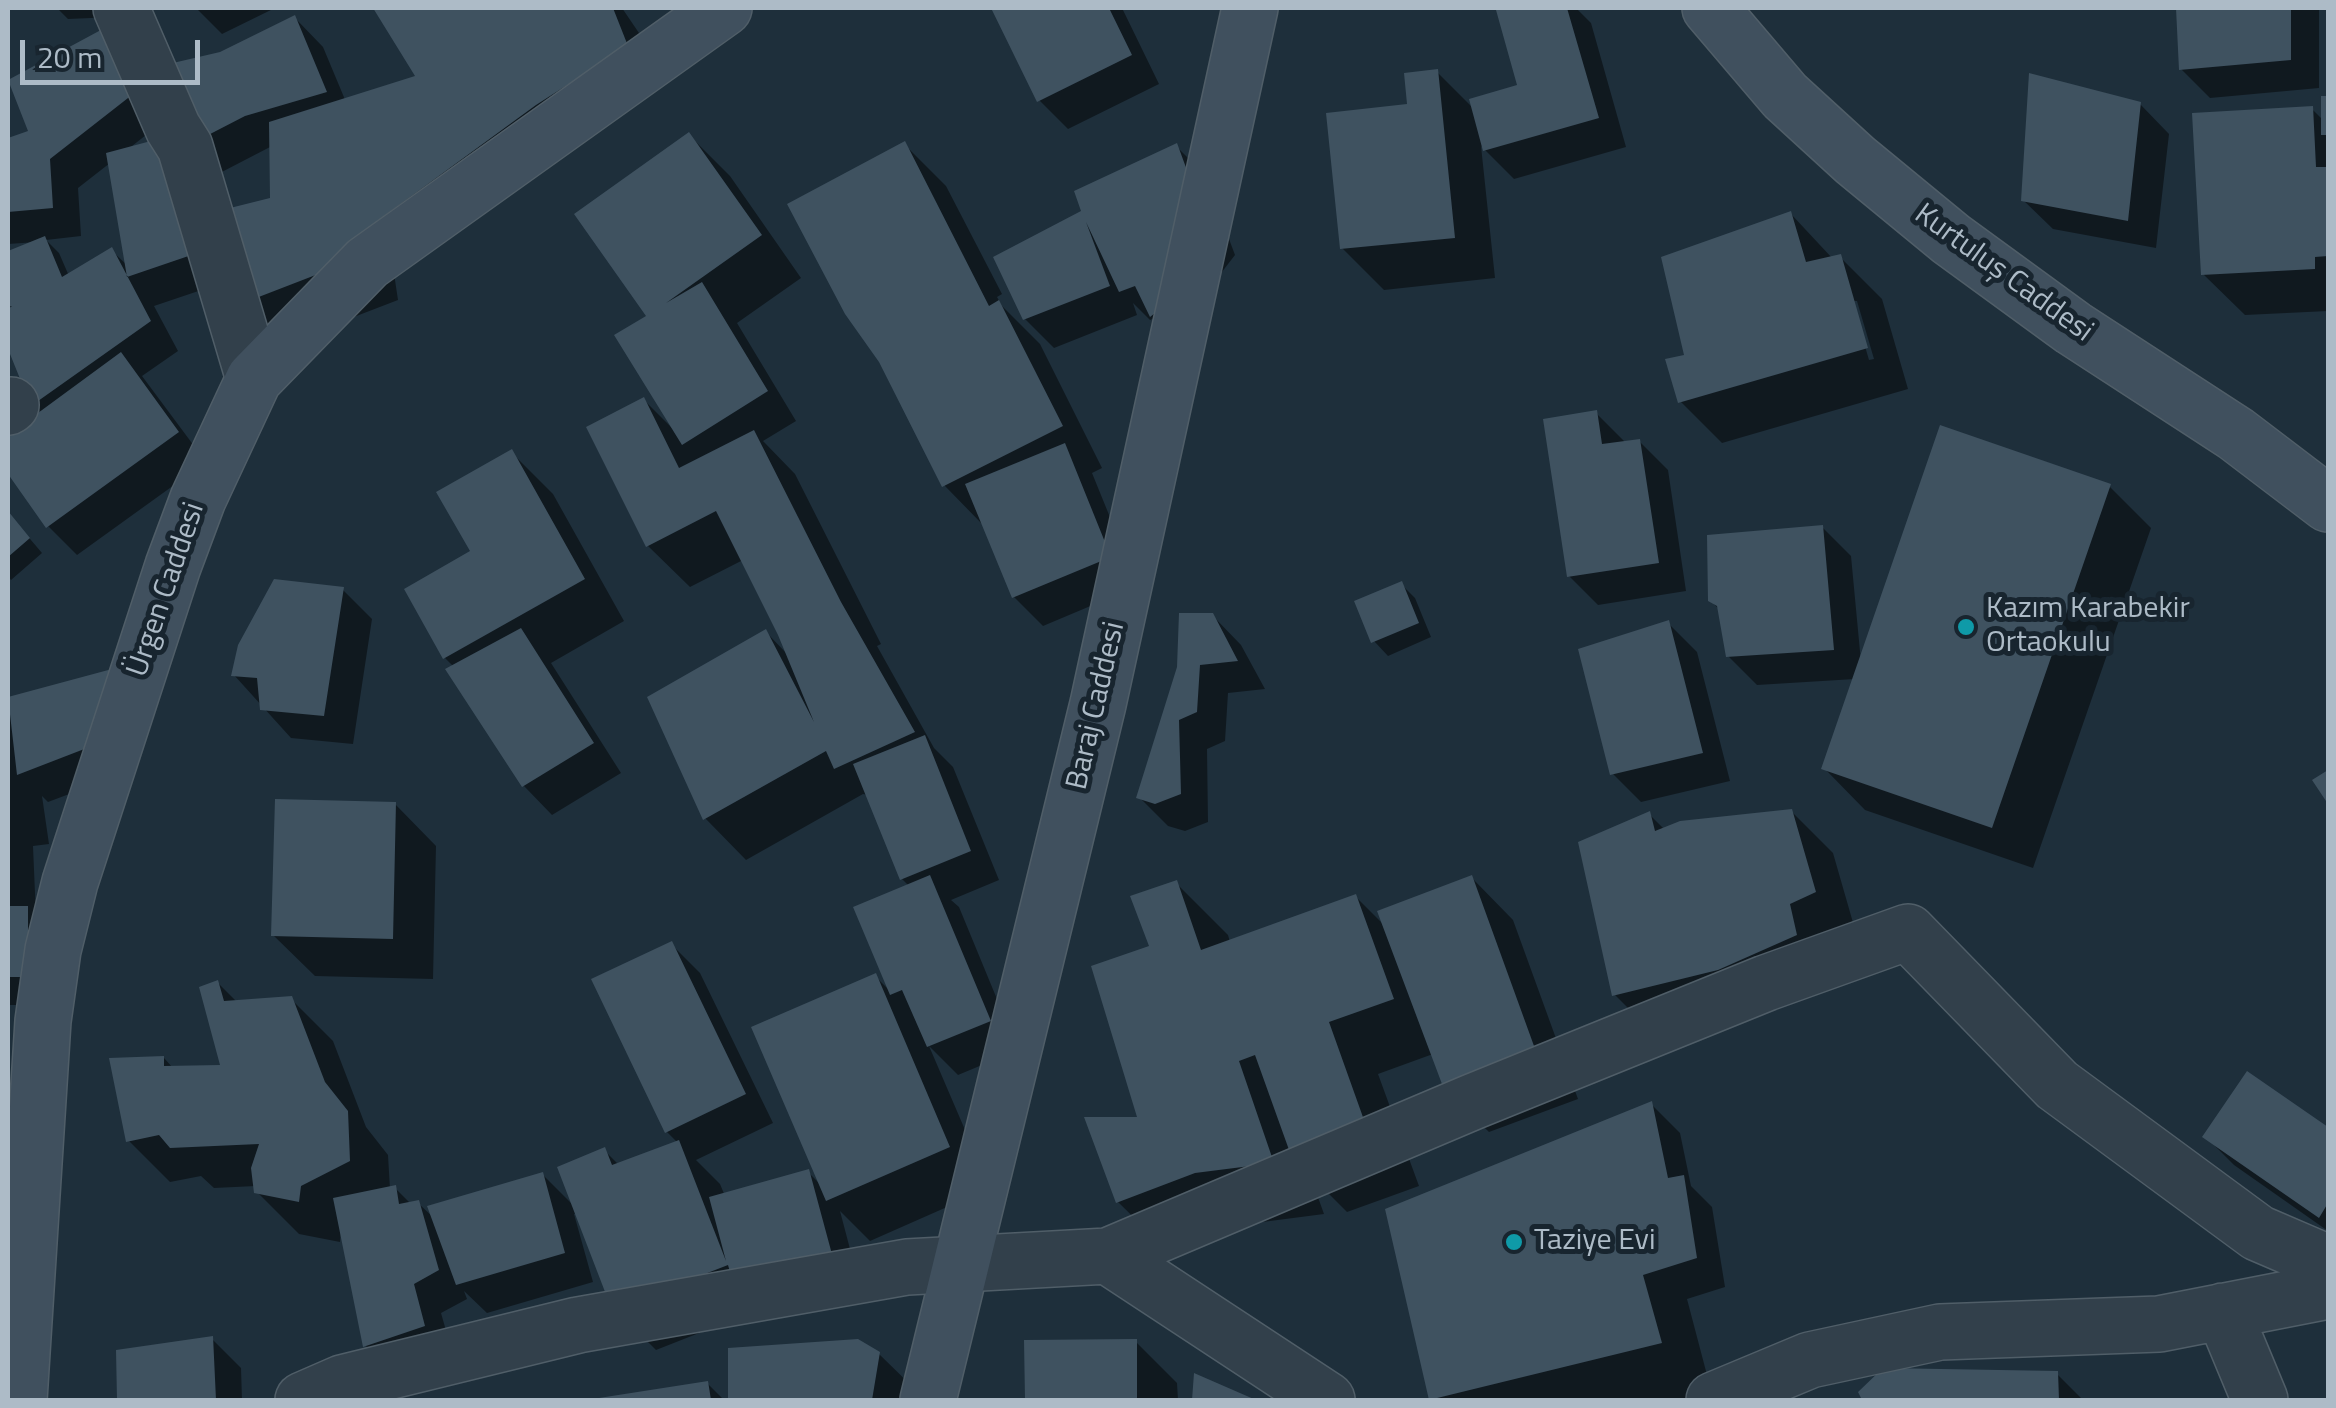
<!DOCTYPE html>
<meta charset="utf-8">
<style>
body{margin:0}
#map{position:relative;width:2336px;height:1408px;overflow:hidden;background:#1e2f3b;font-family:"Titillium Web",sans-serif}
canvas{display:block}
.frame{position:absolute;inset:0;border:10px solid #adbbc7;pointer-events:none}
.scale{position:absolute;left:20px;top:40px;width:180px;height:45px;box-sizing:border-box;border:5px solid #adbbc7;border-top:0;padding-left:12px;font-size:30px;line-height:35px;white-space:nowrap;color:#adbbc7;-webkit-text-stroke:8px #18252f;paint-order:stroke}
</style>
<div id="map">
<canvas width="2336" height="1408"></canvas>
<div class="frame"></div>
<div class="scale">20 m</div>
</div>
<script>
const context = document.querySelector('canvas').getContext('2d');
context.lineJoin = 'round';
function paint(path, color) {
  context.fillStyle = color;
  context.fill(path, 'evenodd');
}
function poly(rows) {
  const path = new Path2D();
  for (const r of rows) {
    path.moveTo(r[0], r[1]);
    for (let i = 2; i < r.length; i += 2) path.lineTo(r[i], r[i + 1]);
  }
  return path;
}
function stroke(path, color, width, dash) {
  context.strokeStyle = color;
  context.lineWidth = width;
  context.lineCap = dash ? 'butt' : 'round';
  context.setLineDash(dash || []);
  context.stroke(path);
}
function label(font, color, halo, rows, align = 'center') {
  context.font = font + ' "Titillium Web",sans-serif';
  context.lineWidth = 10;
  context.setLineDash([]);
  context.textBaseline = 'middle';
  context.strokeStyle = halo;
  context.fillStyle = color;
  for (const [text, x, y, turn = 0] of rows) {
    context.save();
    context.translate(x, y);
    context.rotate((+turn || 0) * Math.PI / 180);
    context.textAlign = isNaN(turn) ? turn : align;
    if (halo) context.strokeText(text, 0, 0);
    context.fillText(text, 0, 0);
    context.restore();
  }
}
paint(poly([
 [49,8,114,8,114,17,68,19,57,8],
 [196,8,275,8,222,34],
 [376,8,622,8,639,33,655,75,576,147,507,197,495,185,392,260,398,300,281,345,240,304,237,278,154,306,178,351,142,376,206,462,77,555,48,526,8,469,8,438,42,413,34,405,8,343,8,254,37,242,8,244,8,140,31,133,9,82,111,27,165,120,127,150,233,245,273,200,272,146,216,175,187,146,221,54,295,18,323,47,346,102,419,78],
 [110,163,128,266,111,250,69,276,59,253,46,240,81,236,78,188],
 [993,8,1122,8,1159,84,1068,129,1039,100],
 [1513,8,1576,8,1591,23,1626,147,1514,179,1481,146,1495,278,1384,290,1342,248,1437,72,1475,110,1520,87,1499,12],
 [2178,8,2319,8,2319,88,2210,98,2181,69],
 [2324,99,2328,99,2328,311,2245,315,2203,274,2312,109,2324,121],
 [2140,104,2169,134,2156,248,2053,229,2023,200],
 [689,135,730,176,801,278,737,323,796,421,763,441,795,474,881,644,877,646,934,748,953,767,999,880,951,900,959,907,1018,1050,958,1075,929,1046,990,1188,870,1241,840,1211,860,1287,760,1309,656,1350,614,1308,577,1213,574,1214,593,1282,487,1313,464,1291,467,1299,441,1313,453,1355,394,1375,366,1346,341,1230,340,1242,299,1234,257,1192,256,1186,214,1188,201,1176,170,1182,128,1140,164,1058,173,1068,223,1067,218,983,238,1003,291,999,333,1041,366,1127,388,1155,390,1189,395,1188,411,1204,418,1203,434,1218,542,1174,576,1208,604,1150,619,1165,678,1143,667,1132,671,944,700,973,773,1123,696,1160,720,1184,725,1196,808,1172,822,1186,875,976,891,992,910,887,902,879,868,795,863,794,746,860,705,818,766,632,789,656,743,560,690,587,648,546,589,428,644,400,672,428,649,317],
 [904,144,946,186,1002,294,997,297,1002,306,1040,344,1102,468,1092,473,1138,586,1043,626,1014,597,984,526,945,486,881,360],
 [1176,146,1205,175,1235,255,1208,290,1210,322,1181,344,1155,318,1150,320,1133,303,1137,315,1054,348,1025,319,1084,213],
 [1791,214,1833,259,1840,257,1882,299,1908,389,1722,443,1680,401,1687,357],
 [1852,301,1857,301,1874,359,1869,360],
 [1596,413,1626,443,1639,441,1668,470,1686,591,1598,605,1569,576],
 [512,453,553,494,624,621,551,663,621,773,552,815,524,786,454,667,445,658,473,552],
 [2110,487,2151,528,2033,868,1865,810,1824,768,1855,679,1757,685,1728,656,1720,610,1710,600,1822,527,1851,556,1861,662],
 [8,513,42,553,11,580,8,576],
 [1401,584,1415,598,1431,637,1388,656,1374,641],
 [343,590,372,619,353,744,291,738,234,675],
 [1212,615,1241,645,1265,689,1228,693,1225,741,1207,749,1208,822,1185,831,1168,826,1139,797],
 [1668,623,1697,652,1730,781,1641,802,1612,773],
 [111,671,133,770,48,802,42,796,49,844,33,846,36,917,56,1005,8,1005,8,700],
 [395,804,436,846,433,979,315,976,273,935],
 [1791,811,1833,853,1856,933,1656,1036,1614,994,1649,814,1665,830],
 [1472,878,1513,920,1578,1099,1489,1132,1447,1091,1433,1054,1378,1074,1419,1186,1347,1212,1310,1175,1324,1214,1247,1224,1170,1253,1118,1202,1140,1120,1152,948,1176,883,1228,935,1230,942,1356,897,1386,927],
 [2248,1074,2328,1130,2328,1231,2234,1165,2205,1136],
 [1651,1104,1680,1133,1691,1186,1712,1207,1725,1287,1687,1299,1712,1394,1687,1400,1431,1400,1388,1211],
 [212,1339,241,1368,242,1400,119,1400,119,1353],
 [1026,1342,1136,1342,1177,1383,1178,1400,1027,1400],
 [731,1350,879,1354,921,1395,920,1400,730,1400],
 [2056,1373,2083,1400,1864,1400,1861,1393],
 [707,1383,724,1400,602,1400]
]), '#0007');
paint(poly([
 [373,8,613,8,628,46,536,105,354,238,357,259,238,305,226,209,270,198,269,122,415,76],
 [991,8,1109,8,1132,55,1037,102],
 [1504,8,1567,8,1599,118,1483,151,1469,99,1517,85,1496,10],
 [2176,8,2291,8,2291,60,2179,70],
 [295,15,327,92,245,116,185,147,160,66,220,52],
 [112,24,137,91,50,159,53,208,8,212,8,138,28,131,8,80],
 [1438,69,1455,238,1340,249,1326,113,1407,104,1404,73],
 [2029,73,2141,102,2128,221,2021,201],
 [2321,96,2328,96,2328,135,2321,135],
 [2313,106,2316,167,2328,167,2328,256,2315,257,2315,269,2201,275,2192,113],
 [689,132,762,235,666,303,702,282,768,391,682,445,614,335,646,316,574,214],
 [162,138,212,248,127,277,106,153],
 [905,141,989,306,999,300,1063,426,942,487,879,362,845,314,787,204],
 [1177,143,1207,225,1182,292,1150,317,1135,286,1119,292,1086,222,1110,286,1023,320,993,257,1081,211,1074,191],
 [1791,211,1806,262,1841,254,1868,348,1678,403,1665,359,1684,355,1661,257],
 [45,236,62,277,112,247,151,321,31,406,8,349,8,309,12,306,8,307,8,251],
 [121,352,179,432,46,528,8,474,8,435],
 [644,397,679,468,754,430,841,602,915,732,834,769,826,751,703,820,647,697,766,629,814,722,778,635,716,511,646,547,586,427],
 [1597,410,1602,444,1640,439,1659,563,1567,577,1543,419],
 [1940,425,2111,484,1992,828,1821,769],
 [1065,443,1111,557,1012,598,965,484],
 [512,449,585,579,443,659,404,589,470,551,436,492],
 [8,511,30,538,8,557],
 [1823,525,1834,650,1726,657,1717,606,1708,601,1707,535],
 [274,579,344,587,324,716,260,710,257,678,231,676,238,645],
 [1402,581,1419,623,1371,643,1354,601],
 [1179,613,1213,613,1238,661,1200,665,1197,712,1179,720,1181,794,1155,804,1136,798,1177,667],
 [1669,620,1703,753,1610,775,1578,649],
 [521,628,594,743,522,787,445,669],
 [112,669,105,741,17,775,8,697],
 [925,735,971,851,900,880,853,764],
 [2328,770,2328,804,2312,780],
 [275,799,396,802,393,939,271,936],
 [1792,809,1816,892,1790,904,1797,935,1718,970,1612,996,1578,842,1650,811,1655,831,1680,821],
 [930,875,991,1021,927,1047,902,990,890,995,853,907],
 [1472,875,1538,1057,1445,1092,1377,911],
 [1177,880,1201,950,1356,894,1394,999,1329,1022,1369,1134,1293,1161,1255,1055,1239,1061,1274,1163,1195,1173,1116,1203,1084,1117,1137,1117,1091,966,1149,946,1130,896],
 [8,906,28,906,28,977,8,977],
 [672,941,746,1094,665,1133,591,979],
 [876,973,950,1147,826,1201,751,1027],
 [218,980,224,1001,292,996,325,1082,348,1111,350,1161,301,1186,299,1202,254,1193,251,1168,259,1144,170,1148,159,1135,126,1142,109,1058,164,1056,164,1066,220,1065,199,987],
 [2247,1071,2328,1127,2328,1203,2319,1218,2202,1137],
 [1652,1101,1668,1178,1684,1175,1697,1258,1643,1275,1662,1343,1429,1400,1385,1209],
 [679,1140,726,1261,709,1197,809,1169,833,1258,734,1286,728,1265,612,1310,557,1167,605,1147,612,1165],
 [543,1172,565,1253,456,1285,427,1206],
 [396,1185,399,1204,419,1200,439,1270,414,1284,425,1326,363,1347,333,1198],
 [213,1336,216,1400,117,1400,116,1350],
 [858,1339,880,1352,872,1400,728,1400,728,1348],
 [1137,1339,1137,1400,1025,1400,1024,1340],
 [1883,1368,2058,1371,2059,1400,1862,1400,1858,1392],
 [1194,1373,1256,1400,1192,1400],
 [708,1381,711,1400,599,1400,599,1398]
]), '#3f5260');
const street = poly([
 [121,8,173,128,185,147,254,379],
 [8,407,11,405],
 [1108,1256,1327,1400],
 [2223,1311,2260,1400],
 [303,1400,342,1383,578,1325,907,1267,1108,1256,1472,1102,1766,983,1908,932,2057,1085,2258,1233,2328,1263],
 [1714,1400,1810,1360,1940,1332,2159,1324,2328,1291]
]);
const secondary = poly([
 [1710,8,1785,96,1855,160,1951,239,2073,328,2236,434,2328,504],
 [19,1400,43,1021,53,950,70,882,173,566,198,499,254,379,367,263,724,8],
 [928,1400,1098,704,1250,8]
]);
stroke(street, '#505e68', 58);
stroke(secondary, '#505e68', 58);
stroke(street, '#32404b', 55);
stroke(secondary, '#40505e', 55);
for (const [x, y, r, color] of [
 [1966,627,10,"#0f9aa8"],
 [1514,1242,10,"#0f9aa8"]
]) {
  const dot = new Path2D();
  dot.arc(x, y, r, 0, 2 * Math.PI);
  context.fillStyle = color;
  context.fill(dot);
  stroke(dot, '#18252f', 4);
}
label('30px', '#adbbc7', '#18252f', [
 ["Kurtuluş Caddesi",2003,274,36],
 ["Ürgen Caddesi",167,590,-71],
 ["Baraj Caddesi",1097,706,-77]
]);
label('30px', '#adbbc7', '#18252f', [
 ["Kazım Karabekir",1986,610],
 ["Ortaokulu",1986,644],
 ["Taziye Evi",1534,1242]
], 'left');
</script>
